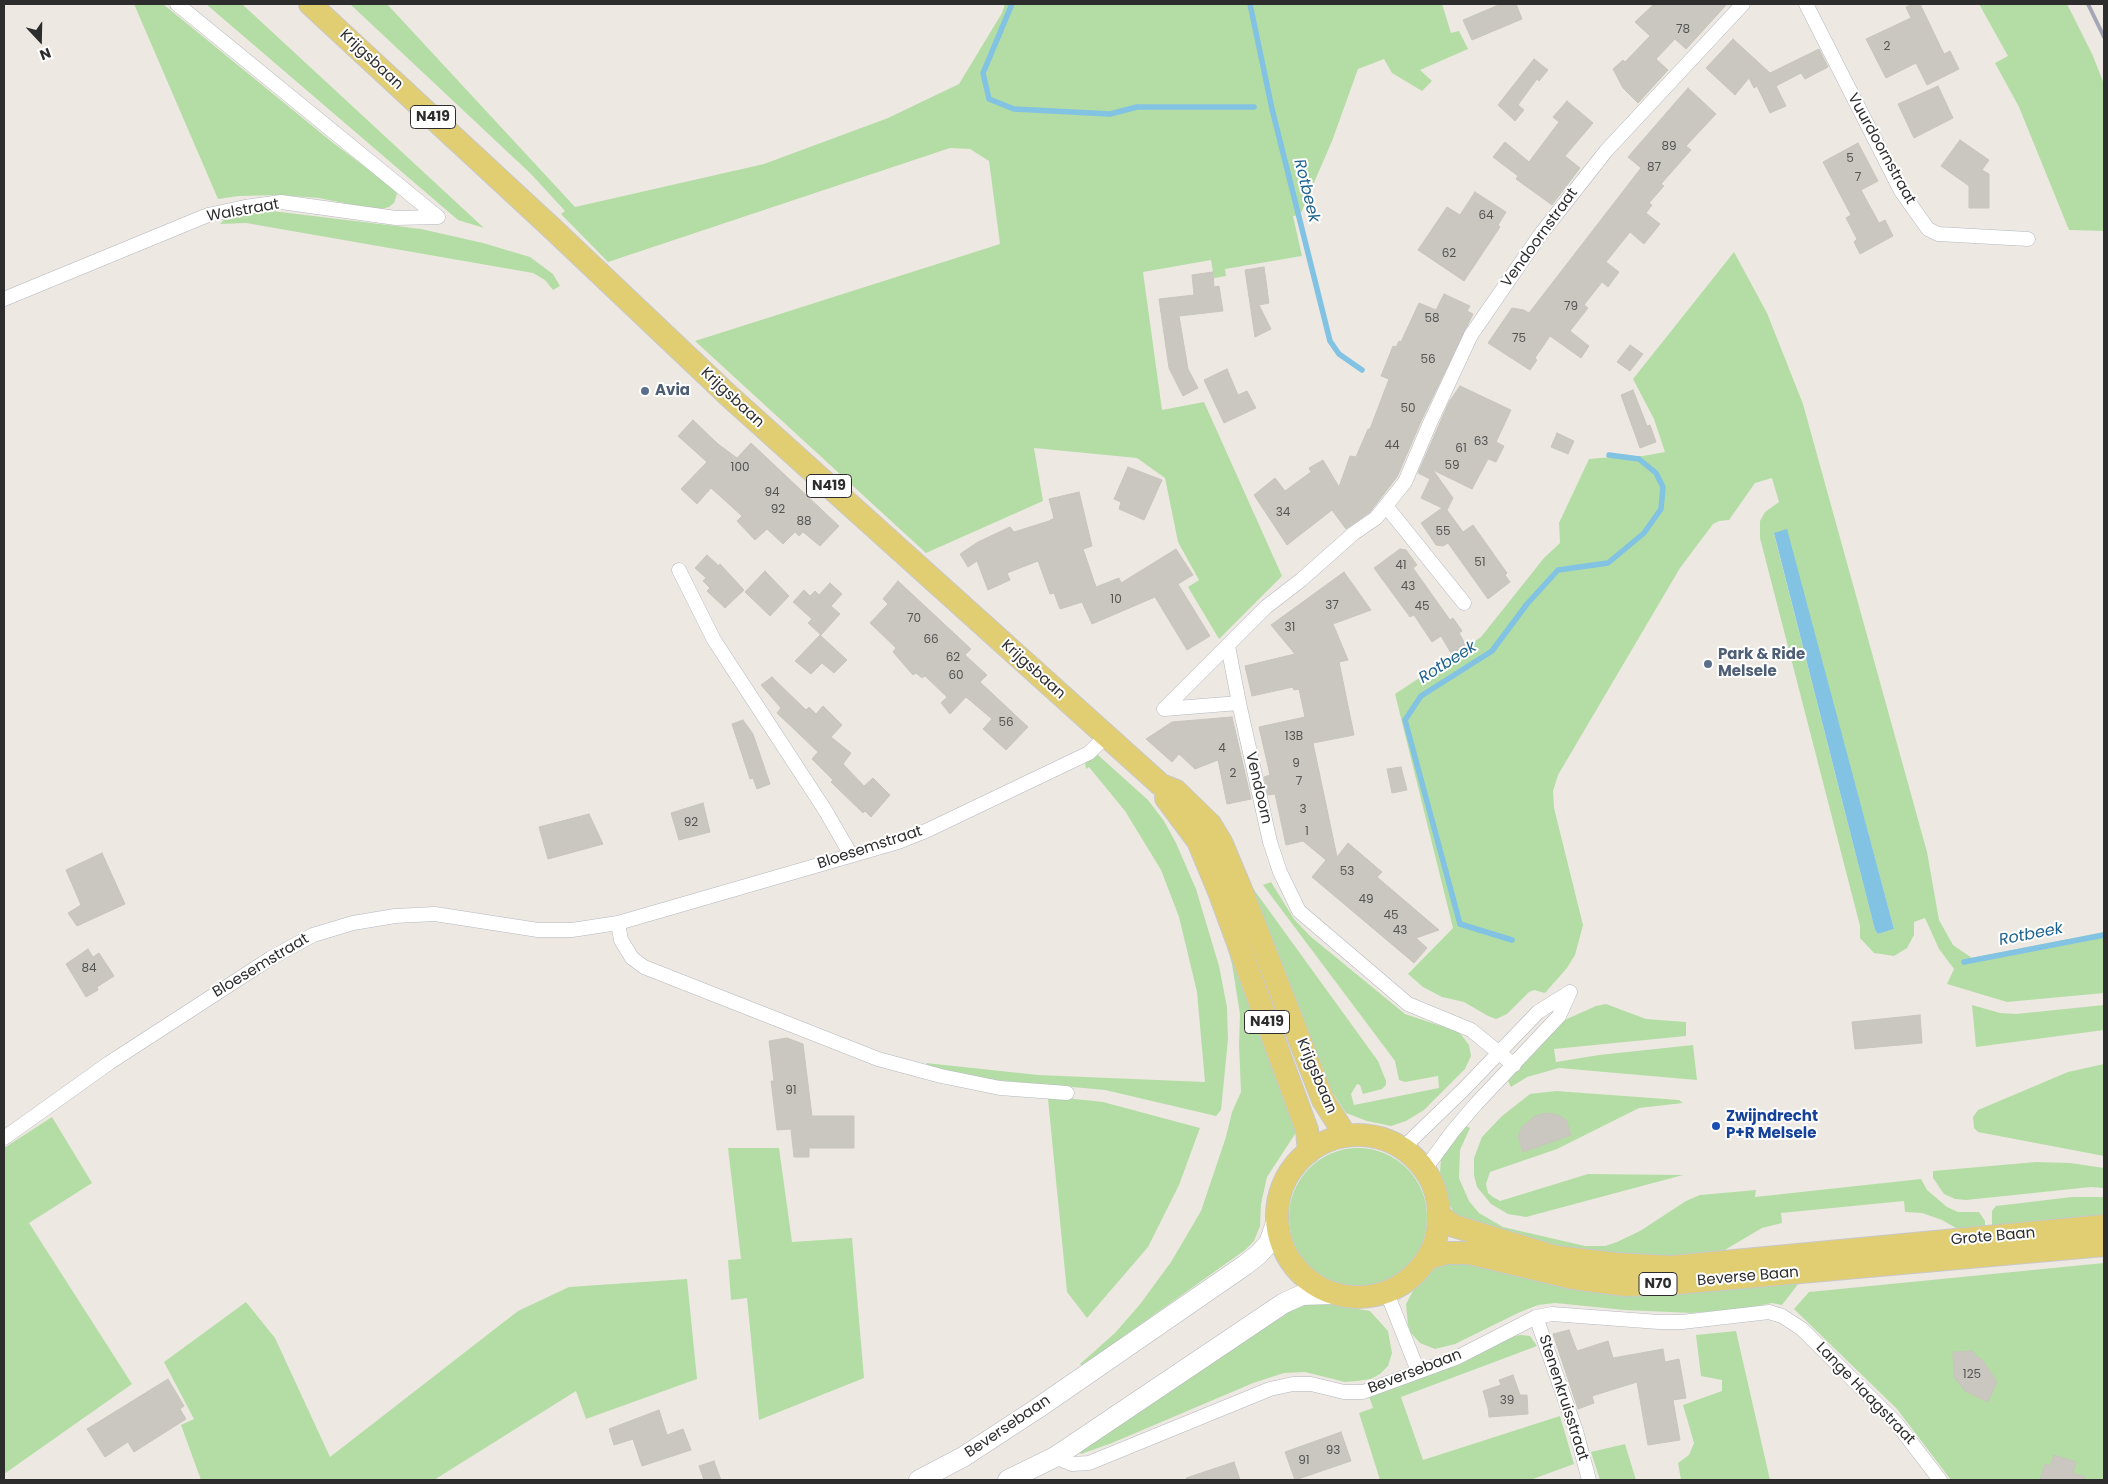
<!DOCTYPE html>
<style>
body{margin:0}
#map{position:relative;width:2108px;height:1484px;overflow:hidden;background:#ede9e2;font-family:Poppins,sans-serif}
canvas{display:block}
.frame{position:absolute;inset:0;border:5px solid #2d2d2d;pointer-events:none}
.north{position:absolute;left:15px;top:15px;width:50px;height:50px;-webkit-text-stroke:4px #fff;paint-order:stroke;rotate:159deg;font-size:14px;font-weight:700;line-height:20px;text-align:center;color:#2d2d2d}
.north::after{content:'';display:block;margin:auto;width:18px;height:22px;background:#2d2d2d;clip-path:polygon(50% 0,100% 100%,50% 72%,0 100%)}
</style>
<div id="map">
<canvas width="2108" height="1484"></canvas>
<div class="frame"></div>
<div class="north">N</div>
</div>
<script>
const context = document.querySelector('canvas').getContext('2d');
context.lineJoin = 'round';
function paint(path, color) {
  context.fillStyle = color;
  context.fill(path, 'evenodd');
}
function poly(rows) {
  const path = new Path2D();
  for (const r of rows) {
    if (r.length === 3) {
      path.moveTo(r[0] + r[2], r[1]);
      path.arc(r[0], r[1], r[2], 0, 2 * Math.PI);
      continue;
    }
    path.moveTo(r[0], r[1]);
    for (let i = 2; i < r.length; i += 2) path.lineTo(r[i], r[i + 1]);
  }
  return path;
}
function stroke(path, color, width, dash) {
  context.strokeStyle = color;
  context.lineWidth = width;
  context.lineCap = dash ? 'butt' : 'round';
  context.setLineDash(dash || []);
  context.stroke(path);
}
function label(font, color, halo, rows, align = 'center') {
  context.font = font + ' Poppins,sans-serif';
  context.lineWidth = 4;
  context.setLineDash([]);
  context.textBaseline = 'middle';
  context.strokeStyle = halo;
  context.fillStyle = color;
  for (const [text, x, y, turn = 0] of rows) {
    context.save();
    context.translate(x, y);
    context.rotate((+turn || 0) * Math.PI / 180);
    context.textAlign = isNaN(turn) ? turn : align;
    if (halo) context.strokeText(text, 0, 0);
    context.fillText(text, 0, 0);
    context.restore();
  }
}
paint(poly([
 [134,4,163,4,332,142,393,188,397,194,394,203,389,207,378,210,319,198,278,195,239,196,218,199],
 [206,4,242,4,484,228,458,220],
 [350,4,387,4,575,207,764,164,888,118,959,84,1002,13,1005,4,1442,4,1451,33,1459,31,1468,49,1420,70,1432,81,1422,91,1392,73,1384,59,1358,69,1332,141,1300,215,1293,216,1302,256,1225,269,1226,276,1214,278,1211,260,1143,272,1162,410,1204,402,1282,576,1219,639,1188,587,1199,580,1178,542,1165,478,1137,458,1034,448,1043,501,926,553,695,341,1000,244,989,161,970,149,950,148,608,262,561,214,565,211,531,174],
 [1979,4,2067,4,2093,56,2104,84,2104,231,2069,230,2019,107,1995,63,2008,56],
 [272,211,421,229,483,243,530,257,553,274,560,286,553,290,545,280,533,273,246,223,220,224,227,216],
 [1734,252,1767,313,1803,404,1927,852,1939,920,1953,945,1972,958,2104,932,2104,993,2007,1002,1947,984,1954,969,1939,949,1925,918,1914,922,1914,935,1907,948,1894,956,1874,953,1860,938,1860,926,1760,538,1760,521,1765,512,1779,502,1772,478,1755,483,1729,520,1719,521,1713,524,1680,568,1558,775,1553,791,1554,808,1583,925,1575,955,1567,968,1545,993,1534,990,1529,992,1507,1014,1496,1019,1488,1016,1464,1002,1442,997,1423,987,1408,974,1453,928,1395,694,1481,637,1544,558,1560,543,1559,523,1589,459,1624,456,1643,456,1665,452,1654,419,1633,379],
 [1786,530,1894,929,1878,934,1875,930,1774,534],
 [1098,755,1148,800,1164,821,1176,843,1196,889,1219,966,1227,1007,1228,1039,1221,1110,1216,1116,1105,1090,985,1079,929,1067,926,1063,1038,1075,1205,1082,1197,992,1179,917,1161,870,1125,811,1089,767,1086,769,1085,763],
 [1271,882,1294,919,1310,936,1405,1014,1459,1032,1469,1045,1471,1056,1465,1069,1424,1110,1406,1121,1391,1126,1367,1121,1346,1113,1329,1087,1252,887,1378,1061,1386,1081,1386,1085,1382,1089,1363,1094,1360,1085,1357,1084,1351,1094,1354,1105,1439,1088,1438,1076,1405,1082,1399,1080,1395,1061,1263,885],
 [1222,929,1297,1131,1267,1177,1261,1204,1260,1226,1254,1241,1245,1250,1082,1366,1080,1364,1115,1333,1141,1303,1171,1262,1201,1211,1226,1137,1232,1112,1241,1092,1239,1044,1240,1014,1232,964],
 [1606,1004,1646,1019,1686,1022,1686,1036,1554,1049,1556,1062,1599,1055,1693,1045,1697,1080,1559,1068,1527,1077,1511,1087,1508,1081,1560,1022,1596,1006],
 [1972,1005,2000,1013,2016,1014,2104,1005,2104,1030,1976,1047],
 [2104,1064,2104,1156,1978,1132,1974,1128,1973,1117,1978,1110,2068,1072],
 [1556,1091,1679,1100,1683,1103,1639,1108,1557,1149,1490,1172,1486,1184,1488,1193,1493,1197,1500,1201,1588,1174,1683,1175,1526,1217,1508,1214,1491,1204,1477,1187,1474,1175,1474,1158,1482,1137,1502,1116,1530,1094],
 [1065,1098,1103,1102,1200,1128,1179,1185,1148,1247,1087,1318,1067,1292,1048,1099],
 [52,1117,92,1183,29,1223,132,1384,4,1474,4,1148],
 [1466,1126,1470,1128,1460,1150,1459,1178,1469,1201,1479,1213,1503,1227,1585,1246,1605,1246,1617,1242,1640,1231,1686,1201,1700,1195,1756,1190,1755,1197,1921,1179,1927,1190,1947,1207,1958,1212,1979,1212,1985,1221,1985,1225,1983,1229,1966,1230,1956,1228,1942,1220,1922,1213,1905,1212,1904,1201,1781,1213,1782,1223,1762,1228,1723,1251,1692,1257,1590,1255,1463,1221,1453,1211,1446,1198,1440,1172,1441,1159,1450,1143],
 [1358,1217,69],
 [728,1148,779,1148,792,1242,852,1238,864,1378,759,1420,747,1298,731,1300,728,1260,741,1259],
 [2036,1162,2070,1163,2104,1168,2104,1188,2091,1187,1966,1200,1955,1199,1944,1194,1933,1178,1933,1171],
 [2072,1197,2104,1197,2104,1218,1992,1228,1992,1211,1996,1206],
 [1446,1262,1802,1279,1782,1305,1772,1303,1748,1308,1692,1313,1625,1310,1555,1303,1538,1305,1518,1313,1455,1344,1435,1349,1420,1343,1411,1333,1408,1325,1406,1304,1416,1285,1434,1269],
 [2104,1263,2104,1480,1951,1480,1897,1409,1794,1309,1809,1292],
 [687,1279,697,1379,586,1419,576,1391,434,1480,201,1480,181,1425,194,1419,164,1362,246,1302,275,1338,330,1457,518,1311,569,1287],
 [1300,1303,1322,1303,1370,1311,1388,1331,1392,1353,1388,1366,1380,1374,1371,1379,1357,1381,1345,1382,1305,1372,1284,1373,1253,1383,1112,1443,1081,1454,1077,1450],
 [1736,1331,1770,1480,1681,1480,1678,1463,1689,1455,1694,1443,1683,1405,1722,1391,1722,1380,1701,1376,1696,1335],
 [1521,1335,1530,1336,1537,1346,1401,1397,1423,1460,1560,1416,1574,1464,1530,1480,1380,1480,1359,1413,1373,1408,1369,1396,1458,1364,1513,1336],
 [1625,1444,1636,1480,1600,1480,1591,1452]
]), '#b4dda5');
paint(poly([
 [1787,529,1894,929,1878,934,1875,930,1774,533]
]), '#82c2e2');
stroke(poly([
 [1012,4,983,73,989,99,1014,109,1110,114,1137,107,1254,107],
 [1250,4,1272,109,1330,341,1339,354,1362,370],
 [1512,940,1460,924,1405,720,1421,696,1492,651,1527,604,1558,570,1608,563,1644,533,1661,509,1663,487,1656,473,1639,459,1609,455],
 [1964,962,2104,935]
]), '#82c2e2', 5.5);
const building = poly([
 [1501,4,1516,4,1522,19,1472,40,1463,20,1501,4],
 [1654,4,1727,4,1686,49,1675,39,1656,59,1668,70,1638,103,1623,88,1613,69,1623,60,1625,62,1650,36,1635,22,1654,4],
 [1914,4,1920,4,1944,54,1950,51,1959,69,1927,85,1916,63,1886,78,1866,39,1911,18,1906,7,1914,4],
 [1733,39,1770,73,1819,49,1828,67,1805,79,1801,73,1776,86,1786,106,1770,113,1757,86,1754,88,1749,78,1735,95,1706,68,1733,39],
 [1534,59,1548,70,1539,81,1537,79,1518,105,1524,110,1515,121,1498,105,1534,59],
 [1938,86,1953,118,1914,138,1898,104,1938,86],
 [1688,88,1716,114,1686,146,1691,150,1661,184,1664,186,1649,203,1652,205,1646,213,1660,224,1644,244,1630,232,1606,262,1619,272,1608,287,1602,282,1584,305,1588,308,1570,331,1589,346,1581,358,1550,336,1535,358,1537,360,1530,370,1488,343,1512,308,1524,310,1529,313,1641,168,1628,157,1688,88],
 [1567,101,1593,123,1565,156,1580,168,1552,205,1516,179,1518,176,1493,157,1505,142,1529,162,1559,122,1553,117,1567,101],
 [1960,140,1989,160,1982,170,1989,174,1989,208,1969,208,1969,186,1941,166,1960,140],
 [1858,143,1878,181,1861,190,1879,223,1885,220,1893,236,1860,254,1854,242,1857,239,1846,218,1851,215,1823,162,1858,143],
 [1475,192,1506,212,1498,225,1500,227,1464,281,1418,250,1447,207,1460,215,1475,192],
 [1264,267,1269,303,1259,305,1271,329,1255,337,1245,270,1264,267],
 [1213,272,1214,287,1219,286,1223,311,1179,316,1188,369,1198,388,1183,396,1169,368,1159,299,1194,295,1192,275,1213,272],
 [1444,294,1470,306,1467,311,1473,314,1422,419,1397,477,1370,512,1346,529,1332,510,1287,545,1254,495,1275,478,1285,491,1311,472,1309,468,1323,460,1339,487,1350,456,1356,457,1368,429,1370,429,1389,379,1381,376,1393,346,1396,347,1399,341,1401,342,1419,303,1436,310,1444,294],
 [1630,345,1643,354,1630,371,1617,362,1630,345],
 [1227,369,1238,395,1247,391,1256,408,1224,423,1204,380,1227,369],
 [1460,386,1511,410,1496,442,1504,446,1496,462,1488,459,1472,489,1433,470,1453,498,1447,510,1463,532,1473,525,1507,573,1505,575,1510,582,1488,599,1448,543,1443,546,1436,545,1421,523,1442,508,1421,498,1430,479,1418,473,1449,402,1460,386],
 [1633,390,1647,426,1650,425,1656,442,1640,448,1621,395,1633,390],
 [693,420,718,444,737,458,751,443,839,526,820,546,803,532,799,536,795,532,783,544,767,529,755,540,737,521,742,516,711,488,697,504,681,489,707,462,678,436,693,420],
 [1557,433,1574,441,1568,454,1551,447,1557,433],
 [1128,467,1162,480,1144,520,1119,509,1121,502,1114,499,1128,467],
 [1079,492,1092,546,1083,549,1096,587,1119,578,1121,583,1176,549,1193,575,1178,584,1210,636,1187,650,1155,597,1092,624,1082,602,1060,609,1054,593,1050,594,1038,561,1007,573,1010,580,988,590,977,561,968,567,960,554,978,542,1010,527,1014,532,1049,521,1054,518,1049,499,1079,492],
 [1400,549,1406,550,1417,565,1413,568,1450,620,1453,618,1462,631,1459,633,1468,649,1454,658,1441,636,1432,642,1414,615,1410,617,1374,568,1400,549],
 [707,555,719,566,720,564,744,590,725,608,707,591,710,588,703,581,706,578,695,568,707,555],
 [765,571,789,596,770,616,745,592,765,571],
 [1344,572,1371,610,1333,624,1348,660,1339,662,1354,735,1313,743,1337,857,1348,843,1382,872,1377,877,1439,930,1416,938,1427,948,1414,963,1312,877,1326,860,1303,841,1286,845,1275,794,1268,795,1264,777,1270,775,1259,727,1305,717,1299,689,1294,690,1293,687,1252,696,1245,666,1295,654,1271,625,1344,572],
 [898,581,971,649,965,655,987,675,980,682,1028,727,1006,750,983,729,992,719,966,697,950,714,941,703,947,697,925,676,922,678,916,673,913,675,893,652,896,648,870,623,888,604,883,599,898,581],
 [830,583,842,594,831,606,840,614,821,635,808,623,812,619,793,602,804,590,810,596,815,591,819,595,830,583],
 [820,635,847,660,834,673,822,663,811,674,795,661,820,635],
 [772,677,806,710,809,707,816,714,823,706,842,725,831,737,851,753,843,764,864,786,873,778,890,795,871,817,865,811,863,813,831,782,833,780,812,759,818,752,777,713,781,708,761,685,772,677],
 [1232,717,1251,799,1227,804,1218,760,1195,769,1179,754,1172,762,1146,739,1172,722,1232,717],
 [743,720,753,734,770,784,757,789,753,778,750,779,732,724,743,720],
 [1401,767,1407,790,1392,793,1387,769,1401,767],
 [703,803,710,832,679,840,671,813,703,803],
 [589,814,603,844,548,859,539,827,589,814],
 [102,853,125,904,77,926,68,913,81,905,66,870,102,853],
 [88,949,93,957,99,953,114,976,97,987,98,990,86,997,66,964,88,949],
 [1920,1015,1922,1043,1855,1049,1852,1022,1920,1015],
 [787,1038,803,1044,812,1116,854,1116,854,1148,809,1148,809,1157,794,1157,791,1129,777,1130,771,1081,774,1081,769,1041,787,1038],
 [1547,1113,1558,1115,1566,1120,1571,1135,1523,1152,1518,1137,1522,1127,1535,1116,1547,1113],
 [1569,1330,1577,1351,1608,1341,1613,1358,1663,1349,1665,1362,1679,1359,1686,1398,1673,1400,1680,1440,1648,1445,1637,1382,1592,1396,1594,1403,1578,1409,1553,1334,1569,1330],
 [1972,1351,1979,1359,1981,1358,1997,1382,1988,1402,1965,1391,1954,1377,1953,1352,1972,1351],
 [1513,1375,1520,1395,1527,1395,1528,1414,1489,1417,1488,1408,1483,1391,1501,1385,1499,1380,1513,1375],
 [168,1379,184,1406,180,1409,186,1419,134,1452,128,1442,105,1457,87,1429,168,1379],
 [659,1410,667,1435,683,1429,691,1450,642,1466,633,1439,614,1445,609,1429,659,1410],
 [1341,1432,1351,1461,1295,1480,1285,1452,1341,1432],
 [2054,1455,2076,1462,2073,1473,2085,1477,2084,1480,2040,1480,2045,1464,2050,1466,2054,1455],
 [714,1461,721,1480,704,1480,699,1466,714,1461],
 [1234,1462,1240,1480,1187,1480,1186,1478,1234,1462]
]);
paint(building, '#c9c7c0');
stroke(building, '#c8c5bb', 1);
const street = poly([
 [177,4,438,217],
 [1806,4,1901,191,1928,229,1938,234,2028,239],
 [4,299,208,215,245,207,281,202,396,218,438,217],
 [1386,506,1464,603],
 [679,570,714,640,825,810,851,855],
 [1228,646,1239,703,1270,842,1280,872,1299,911,1408,1004,1471,1030,1514,1065],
 [1164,709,1266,607,1301,580,1354,533,1376,518,1405,482,1430,423,1471,335,1540,235,1606,151,1743,4],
 [1164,709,1239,703],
 [618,923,621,940,632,958,644,967,878,1059,941,1076,1000,1088,1067,1093],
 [4,1138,109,1063,271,958,313,935,353,923,395,916,435,914,538,930,572,930,618,923,898,842,928,830,1089,753,1106,736],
 [1403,1148,1464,1089,1538,1012,1570,992],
 [1425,1169,1453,1131,1476,1104,1559,1016,1570,992],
 [1387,1293,1418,1371],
 [1536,1317,1576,1431,1589,1480],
 [1055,1457,1072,1464,1089,1463,1270,1389,1293,1384,1311,1384,1344,1392,1363,1392,1456,1358,1536,1317,1552,1314,1659,1322,1682,1322,1769,1312,1782,1316,1802,1329,1897,1424,1940,1480]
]);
const secondary = poly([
 [919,1480,963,1457,1038,1408,1245,1265,1258,1255,1269,1243,1277,1220],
 [1008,1480,1055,1457,1284,1303,1302,1295,1333,1294]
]);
const primary = poly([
 [310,4,555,231,729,396,1161,785,1176,791,1210,824,1221,842,1240,887,1323,1100,1346,1136],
 [1166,798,1198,841,1220,894,1307,1130,1309,1152],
 [1358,1216,81],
 [1440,1216,1454,1226,1556,1257,1616,1264,1671,1267,2104,1226],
 [1429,1258,1446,1253,1469,1253,1573,1278,1626,1285,1677,1283,2104,1245]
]);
stroke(street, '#b5b7bf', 15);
stroke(secondary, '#b5b7bf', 21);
stroke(primary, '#c8c8c8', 24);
stroke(street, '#fff', 14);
stroke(secondary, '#fff', 20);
stroke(primary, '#e2ce72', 22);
stroke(poly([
 [2088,4,2104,37]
]), '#a5a6b5', 4);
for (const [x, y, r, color] of [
 [645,391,5,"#5c6f8a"],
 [1708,664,5,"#5c6f8a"],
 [1716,1126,5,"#1a4fb4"]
]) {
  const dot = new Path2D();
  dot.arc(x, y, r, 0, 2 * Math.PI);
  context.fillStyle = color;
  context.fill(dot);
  stroke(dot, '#fff', 2);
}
label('12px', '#545452', null, [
 ["78",1683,30],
 ["2",1887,47],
 ["89",1669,147],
 ["5",1850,159],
 ["87",1654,168],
 ["7",1858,178],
 ["64",1486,216],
 ["62",1449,254],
 ["79",1571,307],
 ["58",1432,319],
 ["75",1519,339],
 ["56",1428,360],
 ["50",1408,409],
 ["63",1481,442],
 ["44",1392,446],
 ["61",1461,449],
 ["59",1452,466],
 ["100",740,468],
 ["94",772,493],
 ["92",778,510],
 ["34",1283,513],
 ["88",804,522],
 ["55",1443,532],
 ["51",1480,563],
 ["41",1401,566],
 ["43",1408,587],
 ["10",1116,600],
 ["37",1332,606],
 ["45",1422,607],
 ["70",914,619],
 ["31",1290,628],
 ["66",931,640],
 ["62",953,658],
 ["60",956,676],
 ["56",1006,723],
 ["13B",1294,737],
 ["4",1222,749],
 ["9",1296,764],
 ["2",1233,774],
 ["7",1299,782],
 ["3",1303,810],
 ["92",691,823],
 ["1",1307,832],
 ["53",1347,872],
 ["49",1366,900],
 ["45",1391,916],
 ["43",1400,931],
 ["84",89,969],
 ["91",791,1091],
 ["125",1972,1375],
 ["39",1507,1401],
 ["93",1333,1451],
 ["91",1304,1461]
]);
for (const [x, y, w] of [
 [433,117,45],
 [829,486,45],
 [1267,1022,45],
 [1658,1284,38]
]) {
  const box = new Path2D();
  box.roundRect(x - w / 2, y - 11.5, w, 23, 4);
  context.fillStyle = '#fff';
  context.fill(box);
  stroke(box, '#2d2d2d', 1);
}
label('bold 14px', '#2d2d2d', null, [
 ["N419",433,117],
 ["N419",829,486],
 ["N419",1267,1022],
 ["N70",1658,1284]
]);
label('15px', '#2d2d2d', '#fff', [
 ["Krijgsbaan",371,60,43],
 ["Vuurdoornstraat",1881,149,61],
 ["Walstraat",243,211,-10],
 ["Vendoornstraat",1540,238,-54],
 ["Krijgsbaan",732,398,43],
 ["Krijgsbaan",1033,670,42],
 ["Vendoorn",1258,788,77],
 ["Bloesemstraat",870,848,-18],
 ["Bloesemstraat",261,966,-31],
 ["Krijgsbaan",1316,1076,67],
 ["Grote Baan",1993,1237,-5],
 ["Beverse Baan",1748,1277,-5],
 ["Beversebaan",1415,1372,-21],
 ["Lange Haagstraat",1865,1394,46],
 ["Stenenkruisstraat",1563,1398,72],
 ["Beversebaan",1008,1427,-34]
]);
label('bold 15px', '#4e5e75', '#fff', [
 ["Avia",655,391],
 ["Park & Ride",1718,655],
 ["Melsele",1718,672]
], 'left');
label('bold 15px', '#164399', '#fff', [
 ["Zwijndrecht",1726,1117],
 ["P+R Melsele",1726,1134]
], 'left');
label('italic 16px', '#1e6291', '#fff', [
 ["Rotbeek",1306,191,76],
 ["Rotbeek",1448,663,-32],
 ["Rotbeek",2031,935,-11]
]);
</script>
